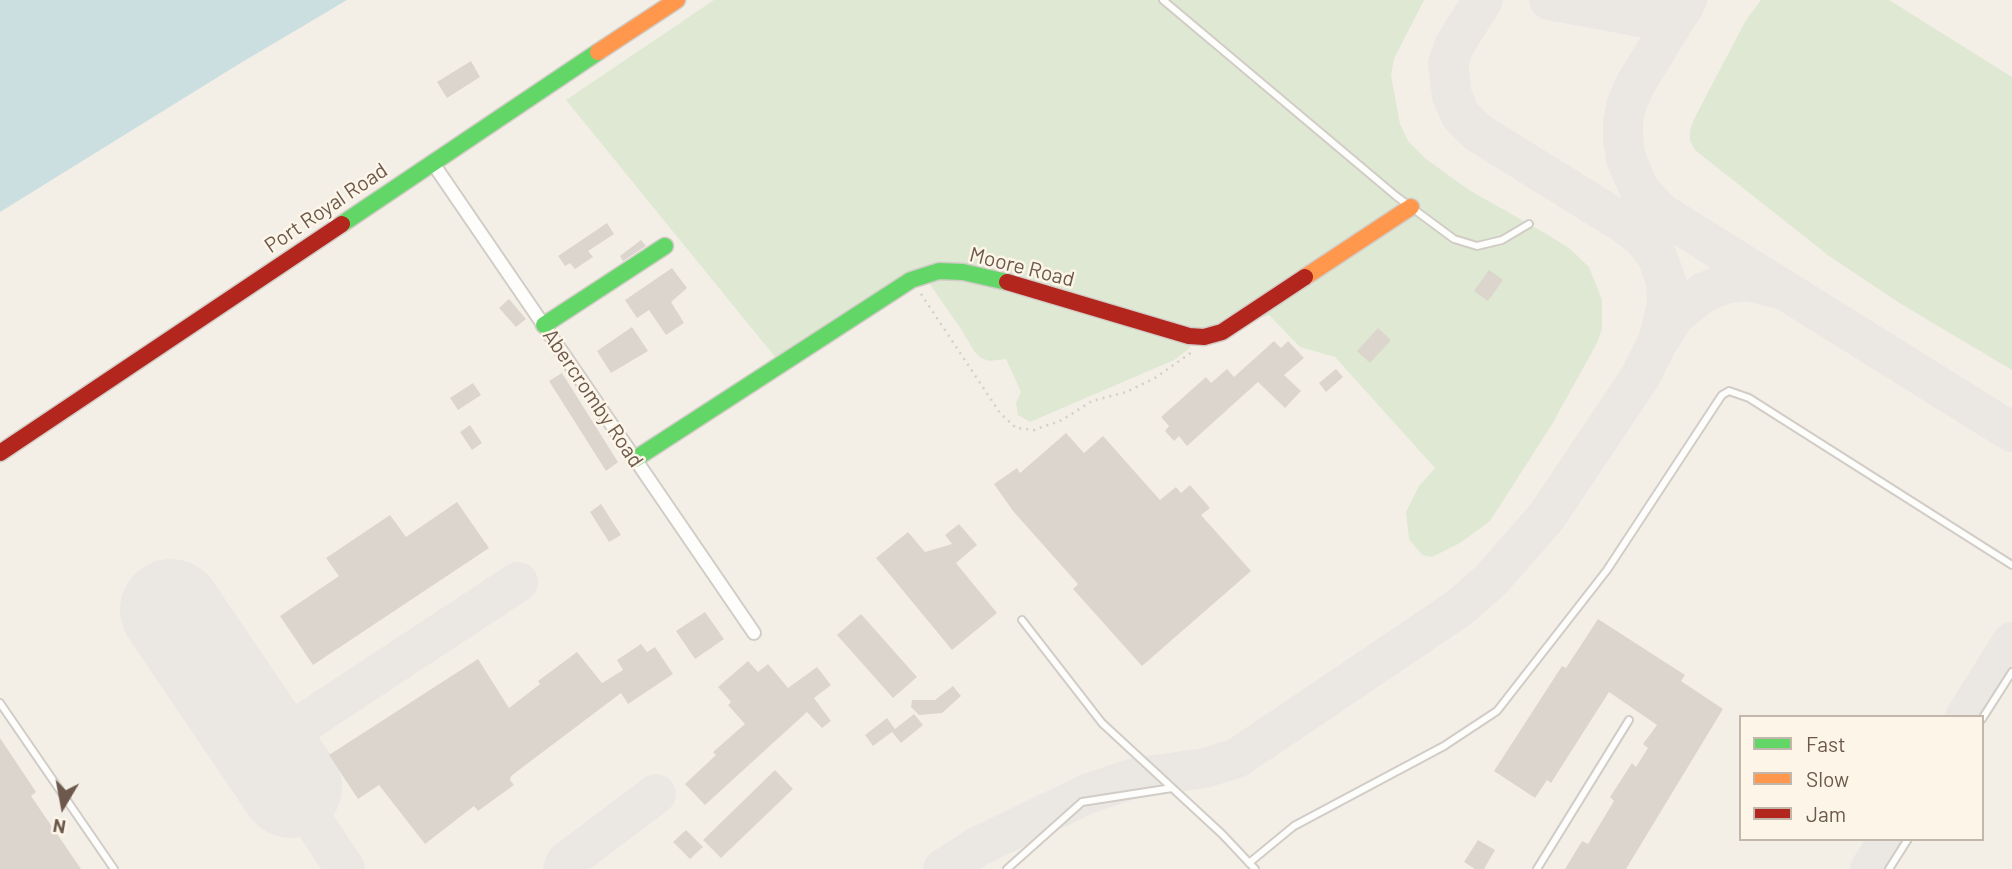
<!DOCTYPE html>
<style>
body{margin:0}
#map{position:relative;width:2012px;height:869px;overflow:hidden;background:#f3efe7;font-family:Barlow,sans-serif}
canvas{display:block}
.legend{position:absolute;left:1739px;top:715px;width:245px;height:126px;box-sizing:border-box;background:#fcf5e8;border:2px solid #c2b7aa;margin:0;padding:9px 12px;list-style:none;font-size:21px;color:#6c594c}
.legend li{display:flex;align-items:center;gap:14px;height:35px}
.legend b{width:35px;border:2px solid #c2b7aa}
.north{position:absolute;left:28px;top:771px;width:70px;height:70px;-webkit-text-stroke:5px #fcf5e8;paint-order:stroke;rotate:190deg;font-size:19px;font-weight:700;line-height:28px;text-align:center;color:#6c594c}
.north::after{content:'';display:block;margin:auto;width:24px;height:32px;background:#6c594c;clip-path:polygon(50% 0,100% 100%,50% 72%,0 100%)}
</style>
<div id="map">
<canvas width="2012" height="869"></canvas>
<ul class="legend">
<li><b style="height:9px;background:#63d668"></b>Fast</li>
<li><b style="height:9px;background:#ff974d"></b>Slow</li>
<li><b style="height:9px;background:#b3261e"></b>Jam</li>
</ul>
<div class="north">N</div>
</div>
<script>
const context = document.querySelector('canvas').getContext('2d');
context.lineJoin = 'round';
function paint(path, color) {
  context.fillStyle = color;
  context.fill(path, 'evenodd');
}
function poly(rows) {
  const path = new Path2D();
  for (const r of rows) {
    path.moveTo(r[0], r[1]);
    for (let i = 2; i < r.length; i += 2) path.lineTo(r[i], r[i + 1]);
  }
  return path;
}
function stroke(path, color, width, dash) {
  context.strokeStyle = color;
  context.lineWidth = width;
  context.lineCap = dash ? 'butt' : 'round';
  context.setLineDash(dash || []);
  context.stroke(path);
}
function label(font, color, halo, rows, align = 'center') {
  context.font = font + ' Barlow,sans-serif';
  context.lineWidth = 5;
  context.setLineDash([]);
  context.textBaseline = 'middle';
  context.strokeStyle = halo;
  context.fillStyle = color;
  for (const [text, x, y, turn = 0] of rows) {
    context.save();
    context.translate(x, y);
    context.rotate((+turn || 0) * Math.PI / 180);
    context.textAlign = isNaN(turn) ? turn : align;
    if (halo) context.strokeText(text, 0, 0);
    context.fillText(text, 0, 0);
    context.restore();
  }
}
paint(poly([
 [714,0,1424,0,1394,59,1391,75,1400,124,1408,141,1426,159,1469,190,1550,236,1570,249,1589,267,1602,300,1602,329,1597,343,1551,426,1490,521,1460,543,1432,557,1422,555,1409,539,1406,512,1419,486,1435,468,1335,357,1300,347,1269,315,1222,332,1189,336,1190,348,1174,360,1030,422,1018,415,1016,403,1021,392,1006,359,989,361,981,358,974,351,961,329,924,276,780,363,566,100],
 [1761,0,1889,0,2012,77,2012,370,1901,304,1829,256,1695,150,1690,141,1690,131,1694,119,1746,20]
]), '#dfe8d3');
paint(poly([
 [0,0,347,0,239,64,0,212]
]), '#cbdfe1');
stroke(poly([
 [1549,0,1641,17,1666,16,1683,8],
 [1687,0,1636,83,1627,103,1623,122,1623,139,1626,159,1640,191,1661,213,2012,432],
 [1660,339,1674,316,1704,292,1725,284,1748,281,1777,288],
 [1965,717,2012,642],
 [345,869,291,787,286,769,292,738,307,721,518,582],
 [563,869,566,862,656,794],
 [943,869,977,847,1087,794,1134,778,1205,768,1237,758,1459,608,1491,580,1547,516,1640,377,1658,341,1667,305,1666,281,1657,256,1643,238,1625,224,1477,132,1461,116,1452,96,1448,63,1455,44,1483,0],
 [1870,869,1889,839]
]), '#ebe8e4', 40);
stroke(poly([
 [171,610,291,787]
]), '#ebe8e4', 102);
paint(poly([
 [471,61,480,77,447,98,437,82],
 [607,223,614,234,588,251,593,257,575,269,570,263,565,266,558,256],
 [641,240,646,246,623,261,620,256],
 [672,268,687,288,671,302,684,323,666,335,649,310,637,318,625,300],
 [1489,270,1503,280,1488,301,1474,291],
 [509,299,526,319,516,327,499,308],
 [632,327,648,351,611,373,597,351],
 [1378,328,1391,340,1370,363,1357,351],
 [1274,341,1281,348,1288,341,1304,358,1284,375,1301,391,1285,408,1258,382,1187,446,1179,436,1174,441,1165,431,1169,426,1161,417,1206,377,1211,383,1227,369,1234,377],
 [1336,369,1343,377,1326,392,1319,383],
 [562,373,618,462,606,471,549,381],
 [473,383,481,395,458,410,450,398],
 [470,425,482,443,472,450,460,432],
 [1066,433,1084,453,1103,436,1160,500,1176,487,1181,493,1190,485,1210,508,1201,515,1251,571,1142,666,1073,589,1078,584,1013,511,994,484,1017,468,1020,473],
 [457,502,489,548,313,665,280,616,339,576,326,558,390,515,406,537],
 [601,504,621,535,609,542,590,512],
 [959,524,977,545,956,563,997,613,952,650,876,558,908,532,925,552,952,544,945,535],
 [705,612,724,639,695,659,676,631],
 [861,614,917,677,893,698,837,635],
 [1598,619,1685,675,1681,681,1723,709,1626,869,1565,869,1582,841,1588,844,1614,801,1610,797,1632,763,1636,767,1648,748,1643,744,1657,725,1609,692,1551,783,1547,780,1535,798,1494,771,1562,666,1566,668],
 [641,644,647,652,655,647,673,674,628,704,621,693,511,776,510,780,514,785,478,811,474,806,425,844,379,785,358,799,329,755,478,659,509,708,540,684,538,681,577,652,602,683,623,670,617,660],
 [748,661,758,672,768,664,788,688,817,667,831,685,814,698,831,721,822,728,807,712,705,805,685,784,716,755,713,752,745,724,728,705,731,702,718,687],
 [953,686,961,696,942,713,919,715,911,707,912,700,935,700],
 [914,714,923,725,901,743,892,732,873,746,865,735,887,718,895,729],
 [0,738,36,792,31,796,81,869,0,869],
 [775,770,793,789,721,858,703,840],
 [686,830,703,847,690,859,673,842],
 [1478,840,1495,850,1484,869,1475,869,1464,862]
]), '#dcd5cd');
const lane = poly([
 [1163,0,1396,196,1454,239,1477,246,1502,240,1529,224],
 [1022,620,1102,723,1222,834,1255,869],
 [0,703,114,869],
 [1982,719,2012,672],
 [1249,863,1294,826,1444,746,1497,711,1607,570,1716,404,1722,395,1729,391,1749,398,2012,565],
 [1007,869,1082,802,1172,788],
 [1537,869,1629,720],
 [1889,869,1908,839]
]);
const street = poly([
 [432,162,754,633]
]);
const fast = poly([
 [342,224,598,52],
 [544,325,665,246],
 [635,459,911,280,939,271,963,272,1007,282]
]);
const slow = poly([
 [598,52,677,0],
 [1305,277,1411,207]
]);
const jam = poly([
 [1007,282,1189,336,1204,337,1222,332,1305,277],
 [0,453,342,224]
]);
stroke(lane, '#d2ccc6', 10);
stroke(street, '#d2ccc6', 16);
stroke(fast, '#d2ccc6', 19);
stroke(slow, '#d2ccc6', 19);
stroke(jam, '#d2ccc6', 19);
stroke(poly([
 [921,294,1000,413,1016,428,1034,430,1062,420,1092,401,1126,392,1155,378,1192,352]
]), '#d4cfc9', 2.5, [2, 5]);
stroke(lane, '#fdfdfb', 6);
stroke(street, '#fdfdfb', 12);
stroke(fast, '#63d668', 16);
stroke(slow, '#ff974d', 16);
stroke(jam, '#b3261e', 16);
label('21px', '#6c594c', '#fcf5e8', [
 ["Port Royal Road",326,208,-34],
 ["Moore Road",1022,267,14],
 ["Abercromby Road",593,398,56]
]);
</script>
